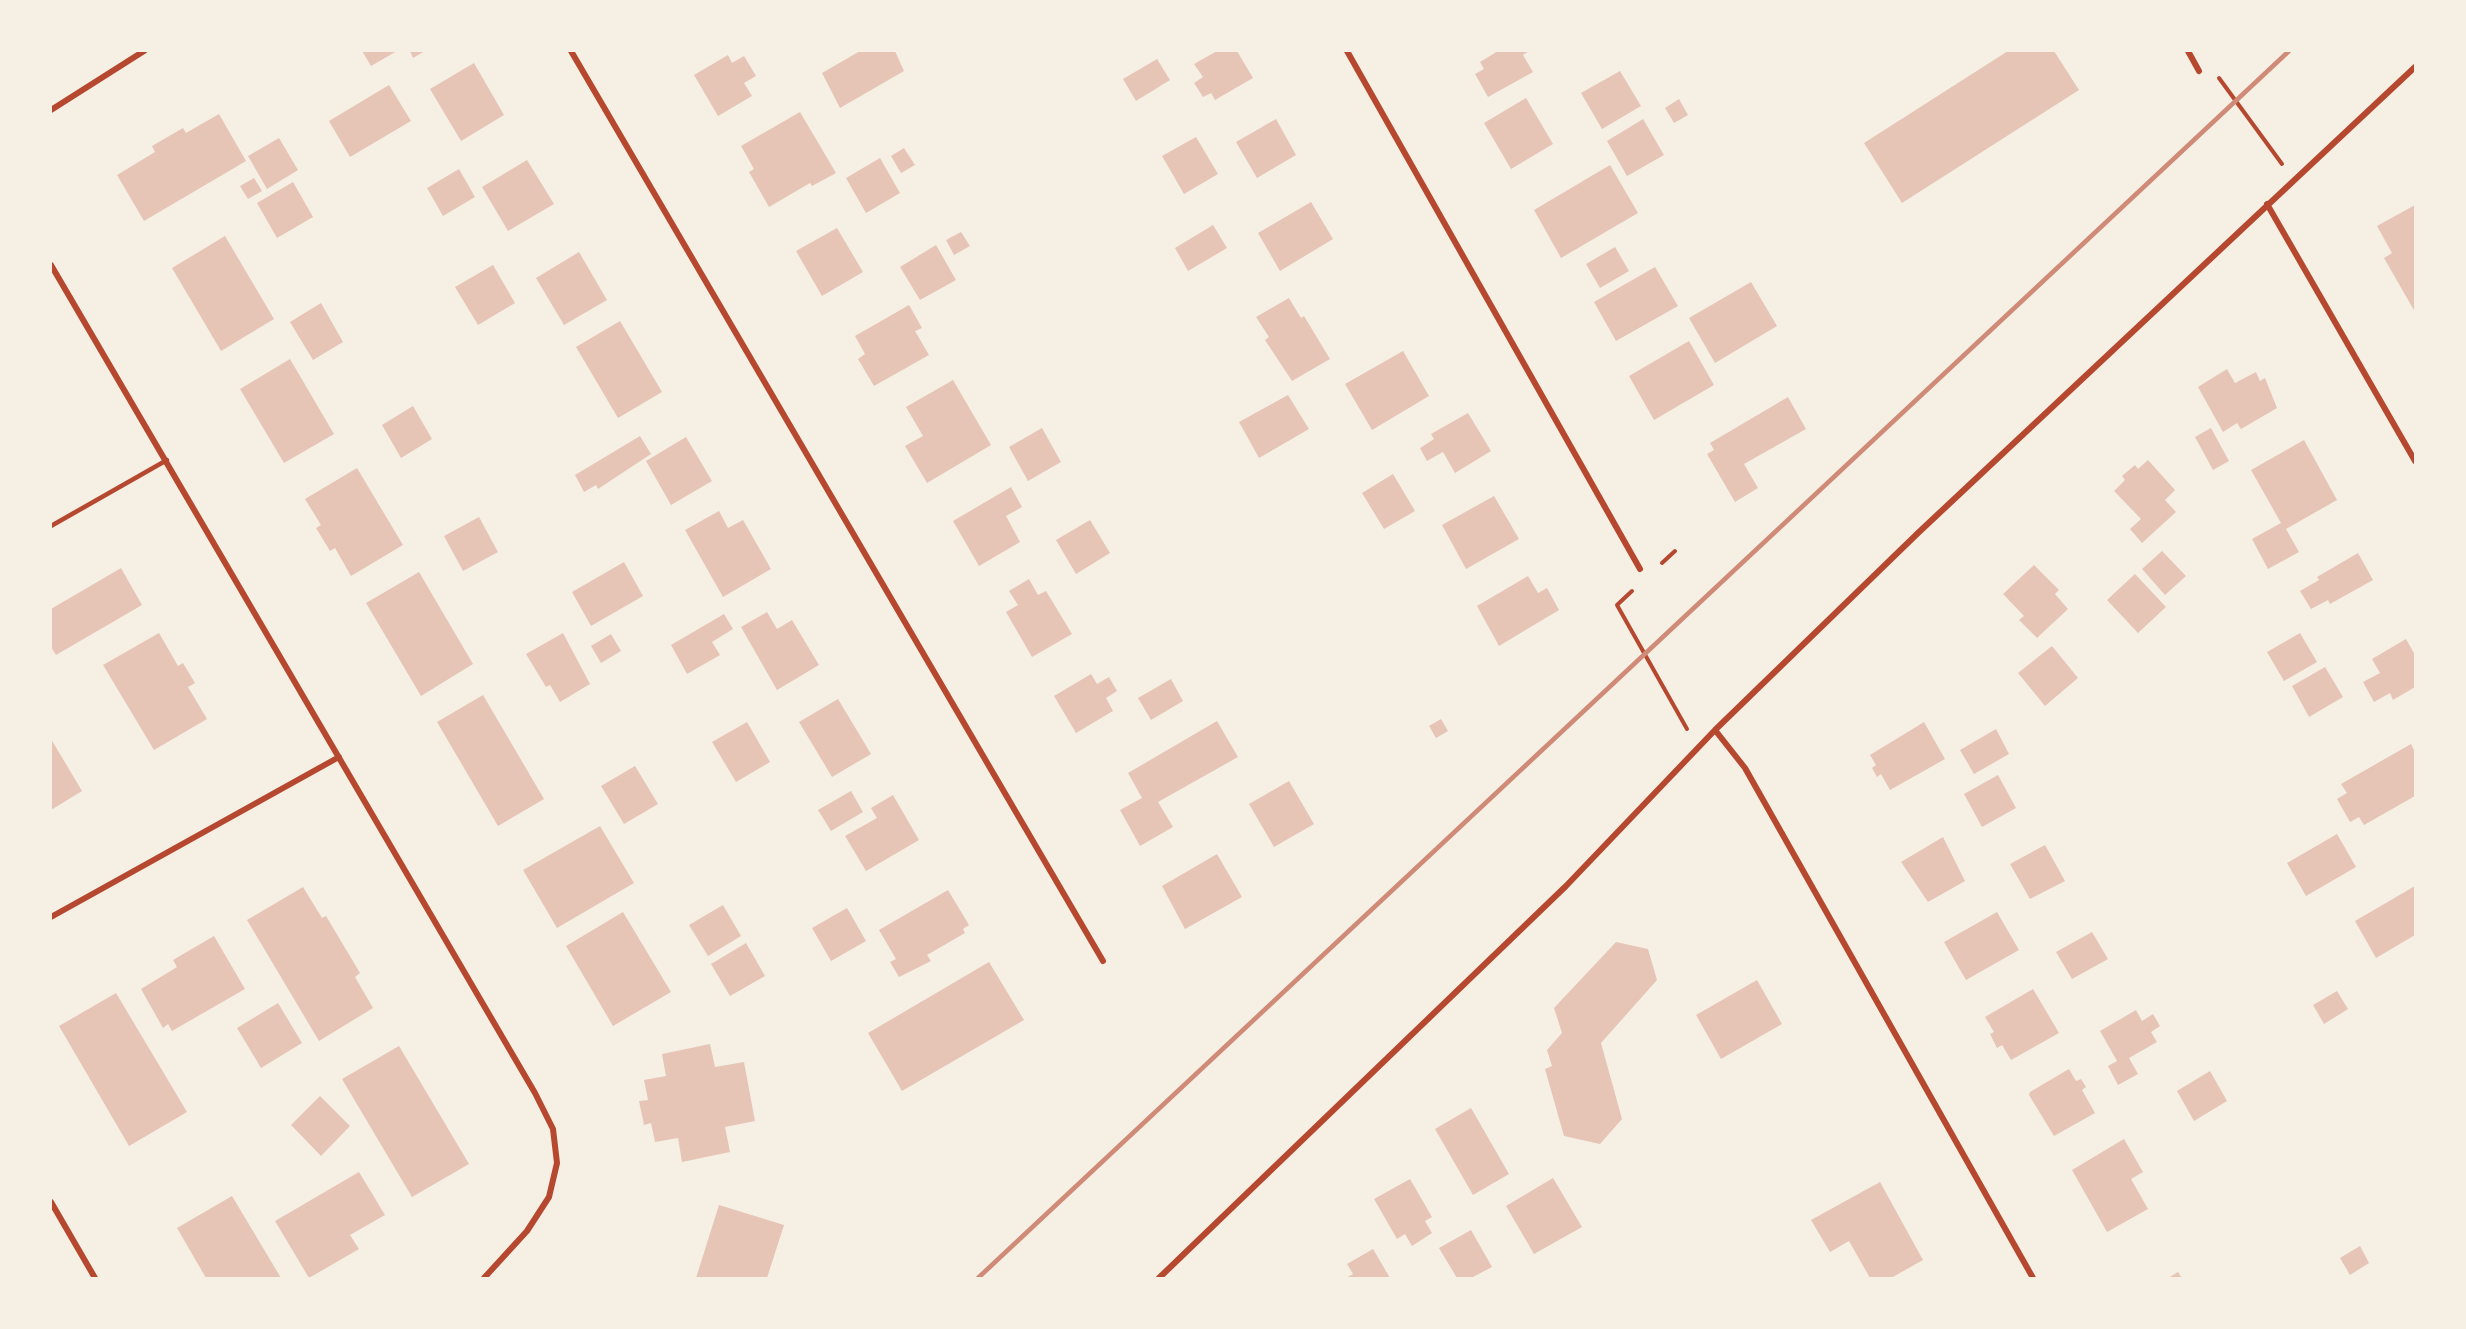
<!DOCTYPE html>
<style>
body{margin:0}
#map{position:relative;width:2466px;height:1329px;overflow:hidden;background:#f6efe4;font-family:Raleway,sans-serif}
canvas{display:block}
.frame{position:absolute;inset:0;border:52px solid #f6efe4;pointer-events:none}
</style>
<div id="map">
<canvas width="2466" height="1329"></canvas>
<div class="frame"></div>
</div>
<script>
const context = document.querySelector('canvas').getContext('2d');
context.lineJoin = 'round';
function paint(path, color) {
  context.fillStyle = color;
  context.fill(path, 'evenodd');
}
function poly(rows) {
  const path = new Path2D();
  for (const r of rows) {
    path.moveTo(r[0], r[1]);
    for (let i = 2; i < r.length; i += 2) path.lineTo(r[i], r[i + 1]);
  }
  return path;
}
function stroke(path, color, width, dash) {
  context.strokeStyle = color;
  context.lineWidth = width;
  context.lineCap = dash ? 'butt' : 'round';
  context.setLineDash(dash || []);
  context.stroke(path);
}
paint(poly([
 [362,51,397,51,371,66],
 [410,51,425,51,413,58],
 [860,51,895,51,904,71,840,108,822,73],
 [1217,51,1237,51,1253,78,1215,100,1211,93,1203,97,1194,83,1203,77,1194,64],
 [1498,51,1529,51,1523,55,1533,72,1488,97,1475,74,1484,69,1480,62],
 [2008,51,2054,51,2079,90,1902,203,1864,143],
 [728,55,732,63,744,56,756,76,744,83,752,96,718,116,694,75],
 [1157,59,1170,80,1136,101,1123,79],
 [474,63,504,115,461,141,430,89],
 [1620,71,1641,106,1602,129,1581,93],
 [389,85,411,121,350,157,329,121],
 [1526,98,1553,144,1511,169,1484,123],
 [1679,99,1688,115,1674,123,1665,108],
 [800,112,836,173,812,186,810,183,769,207,749,172,754,169,741,146],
 [219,114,246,161,144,221,117,175,155,152,152,146,183,128,186,133],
 [1276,119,1296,155,1257,178,1236,142],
 [1643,119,1664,155,1627,176,1607,141],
 [1196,137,1218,174,1184,194,1162,156],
 [279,138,298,170,267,189,248,156],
 [904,148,915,165,901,173,891,156],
 [880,158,900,193,866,213,846,178],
 [527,160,554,204,508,231,482,187],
 [1610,165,1638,213,1561,258,1534,210],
 [459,169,475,197,443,216,427,188],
 [254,178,262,191,248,199,240,186],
 [293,182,313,217,277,238,257,203],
 [1311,202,1333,239,1280,271,1258,233],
 [2415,205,2415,312,2384,258,2392,253,2377,226],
 [1213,225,1227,248,1188,271,1175,248],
 [837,228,863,272,822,296,796,251],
 [961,232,970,246,954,255,946,240],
 [225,236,274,319,221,351,172,268],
 [936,245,956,280,920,300,900,267],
 [1615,247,1629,271,1600,288,1586,264],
 [579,252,607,300,564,325,536,278],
 [493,265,515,303,478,325,455,287],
 [1655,267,1678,306,1616,341,1594,302],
 [1751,282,1777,326,1715,363,1689,318],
 [1289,298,1301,318,1304,316,1330,359,1292,381,1265,340,1269,337,1256,317],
 [321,303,343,342,313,360,290,322],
 [909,305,922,328,915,331,929,355,874,386,858,359,865,354,855,336],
 [620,321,662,392,618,418,576,347],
 [1689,341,1714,385,1654,420,1629,376],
 [1403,351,1429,396,1372,430,1345,384],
 [290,359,334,434,284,463,240,389],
 [2227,369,2235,383,2256,372,2260,381,2265,378,2277,408,2241,429,2237,423,2223,432,2198,387],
 [953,380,991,445,927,483,905,446,923,436,906,407],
 [1288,395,1309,429,1259,458,1239,422],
 [1788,397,1806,429,1744,464,1758,488,1735,502,1707,454,1714,450,1710,443],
 [413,406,432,439,401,458,382,425],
 [1468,413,1491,451,1455,473,1443,452,1427,461,1420,448,1434,439,1431,434],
 [1042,428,1061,462,1028,481,1009,447],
 [2211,428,2229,461,2213,470,2195,437],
 [640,436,651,454,598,489,596,485,584,492,575,475],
 [686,437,712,481,671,505,646,461],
 [2304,440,2337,500,2286,529,2299,552,2268,569,2252,539,2281,523,2251,470],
 [2148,460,2175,490,2165,500,2176,512,2142,543,2130,529,2141,519,2114,491,2125,480,2122,476,2135,465,2138,469],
 [357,468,403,545,351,576,335,548,330,551,316,528,321,525,305,499],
 [1393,474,1415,511,1384,529,1362,493],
 [1011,487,1022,507,1006,516,1020,542,979,566,953,521],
 [1494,496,1519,539,1466,569,1442,525],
 [719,511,728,528,743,520,771,569,723,597,685,530],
 [479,517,498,552,463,571,444,536],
 [1090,520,1110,553,1076,574,1056,540],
 [2162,551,2186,576,2165,595,2142,569],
 [2358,553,2373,580,2330,604,2328,600,2311,609,2300,591,2319,580,2317,577],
 [624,562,643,596,591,626,572,592],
 [2034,565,2059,590,2055,594,2068,609,2037,638,2019,620,2024,616,2003,594],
 [121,568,142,605,56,655,51,647,51,609],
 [419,572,473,664,421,696,366,603],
 [2135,574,2166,607,2138,633,2107,600],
 [1528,576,1538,593,1547,588,1559,610,1499,646,1477,606],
 [1029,579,1038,595,1046,591,1072,634,1032,657,1006,612,1018,605,1009,591],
 [767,612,777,629,792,620,819,665,777,690,741,627],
 [724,614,733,629,712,642,720,655,687,674,671,645],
 [159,633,178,666,183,663,195,683,188,687,207,719,154,750,103,665],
 [563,633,590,684,560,702,550,685,546,687,526,654],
 [2300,633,2317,662,2284,681,2267,652],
 [611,634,621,651,601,663,591,646],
 [2406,639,2415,655,2415,687,2393,700,2390,693,2374,702,2363,682,2380,673,2372,659],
 [2052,646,2078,678,2045,706,2018,673],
 [2325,667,2343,697,2309,717,2292,686],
 [1091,674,1097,684,1109,677,1117,691,1106,698,1113,711,1076,733,1054,696],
 [1171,679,1183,701,1151,720,1138,698],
 [483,695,544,799,498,826,437,722],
 [838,699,871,754,832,777,799,722],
 [1441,719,1448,731,1436,738,1429,726],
 [1217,721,1238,757,1158,802,1173,827,1140,846,1120,810,1142,798,1128,773],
 [747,722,770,762,736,782,712,742],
 [1924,722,1945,759,1890,790,1881,774,1877,777,1872,768,1876,765,1870,755],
 [1996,729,2009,754,1974,774,1960,750],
 [51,739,82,791,51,810],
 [2411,744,2415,752,2415,796,2364,825,2359,817,2350,822,2337,799,2347,793,2341,784],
 [635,766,658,804,624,824,601,786],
 [1998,775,2016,808,1982,827,1964,794],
 [1289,781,1314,824,1274,847,1249,804],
 [851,791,863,812,831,831,818,810],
 [893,795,919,840,866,871,845,836,877,818,871,808],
 [600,826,634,883,557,928,523,870],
 [2337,834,2356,867,2306,896,2287,863],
 [1943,837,1965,881,1928,902,1901,862],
 [2045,845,2065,881,2030,899,2010,864],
 [1217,854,1242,897,1185,929,1162,886],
 [2415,886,2415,935,2376,958,2355,921],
 [303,887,322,918,326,916,360,973,355,977,373,1008,319,1041,247,920],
 [948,890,969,925,963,929,965,933,927,955,931,961,899,977,890,962,896,959,879,930],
 [723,905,741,936,708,956,689,925],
 [847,908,866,941,831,961,812,928],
 [623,912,671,992,613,1026,566,946],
 [1997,912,2019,950,1966,980,1944,942],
 [2092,932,2108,959,2072,979,2056,952],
 [214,936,245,989,172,1031,168,1024,163,1028,141,989,177,967,173,960],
 [1616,942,1648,949,1657,980,1601,1043,1622,1119,1600,1144,1564,1136,1545,1069,1552,1066,1547,1050,1562,1033,1554,1008],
 [746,943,765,976,730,996,711,964],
 [989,962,1024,1020,902,1091,868,1033],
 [1757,980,1782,1024,1721,1059,1696,1015],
 [2033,989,2059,1033,2011,1060,2002,1045,1997,1048,1990,1034,1994,1032,1985,1017],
 [2337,991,2348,1009,2324,1024,2313,1005],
 [116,993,187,1112,129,1146,59,1026],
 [278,1003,302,1043,261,1068,237,1028],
 [2136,1010,2142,1021,2153,1014,2160,1026,2151,1032,2157,1042,2129,1058,2138,1074,2118,1085,2108,1066,2117,1061,2100,1031],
 [710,1044,715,1067,744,1062,755,1121,725,1127,730,1152,682,1162,678,1138,655,1142,651,1123,644,1125,639,1101,648,1100,644,1080,666,1076,662,1054],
 [399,1046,469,1164,412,1197,342,1079],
 [2069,1069,2076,1081,2081,1079,2086,1087,2082,1090,2095,1113,2054,1136,2029,1095,2030,1092],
 [2210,1071,2227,1101,2194,1121,2177,1091],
 [320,1096,350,1126,321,1156,291,1125],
 [1471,1108,1509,1174,1473,1195,1435,1129],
 [2124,1139,2143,1172,2131,1179,2148,1209,2107,1232,2072,1170],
 [359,1172,385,1215,350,1235,359,1249,309,1278,275,1221],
 [1553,1178,1582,1227,1534,1254,1506,1206],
 [1410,1179,1432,1217,1425,1221,1432,1233,1412,1246,1405,1234,1397,1239,1374,1199],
 [1880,1182,1923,1260,1891,1278,1870,1278,1849,1241,1830,1252,1811,1220],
 [232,1196,281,1278,206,1278,177,1228],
 [719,1205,784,1225,767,1278,696,1278],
 [1471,1230,1492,1267,1471,1278,1457,1278,1439,1248],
 [2360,1246,2369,1263,2350,1275,2340,1258],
 [1373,1249,1390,1278,1346,1278,1353,1274,1347,1264],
 [2178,1272,2182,1278,2168,1278]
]), '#e6c5b7');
stroke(poly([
 [2219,78,2282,164],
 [1662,563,1675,551],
 [1632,591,1617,605,1687,729]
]), '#b5482f', 4);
stroke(poly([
 [51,526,167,460]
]), '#b5482f', 4.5);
stroke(poly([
 [571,51,1103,961],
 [1347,51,1640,569],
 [2188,51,2199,71],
 [51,110,144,51],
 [2267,204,2415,461],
 [51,265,535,1093,553,1129,557,1163,549,1197,527,1231,484,1278],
 [1715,730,1745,768,2033,1278],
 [51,917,339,757],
 [51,1202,95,1278],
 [1159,1278,1566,886,1715,730,1918,533,2415,67]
]), '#b5482f', 6);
stroke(poly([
 [978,1278,2289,51]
]), '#cf8b77', 4.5);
</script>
